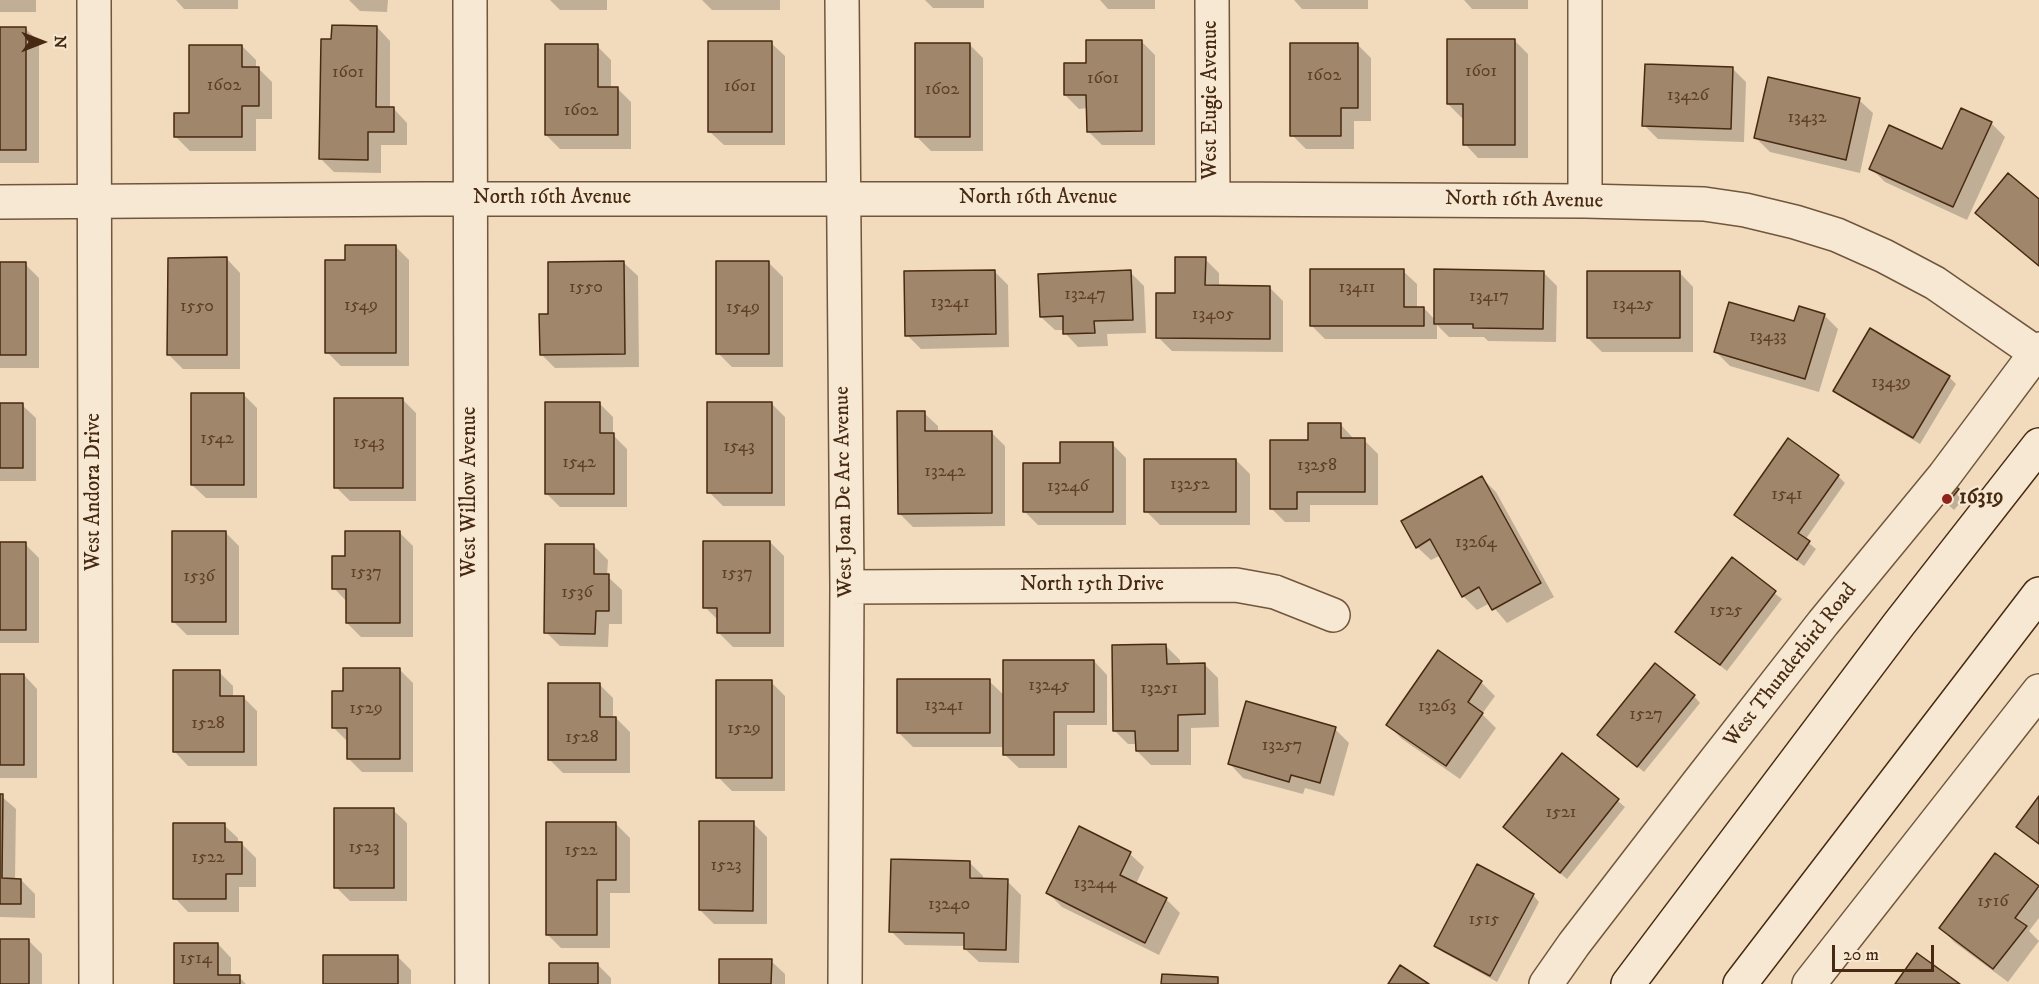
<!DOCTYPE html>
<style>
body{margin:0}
#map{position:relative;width:2039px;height:984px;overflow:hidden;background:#f1dbbc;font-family:"IM FELL DW Pica",serif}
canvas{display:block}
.north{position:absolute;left:12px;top:12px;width:60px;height:60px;-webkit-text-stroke:4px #f6e8d3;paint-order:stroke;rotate:90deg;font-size:16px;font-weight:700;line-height:24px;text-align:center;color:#482911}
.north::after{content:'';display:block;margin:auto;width:21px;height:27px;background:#482911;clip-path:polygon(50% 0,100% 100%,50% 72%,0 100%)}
.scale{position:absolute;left:1832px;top:945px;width:102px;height:27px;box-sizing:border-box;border:3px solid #482911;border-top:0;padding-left:8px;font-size:18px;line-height:21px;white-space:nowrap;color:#482911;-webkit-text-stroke:4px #f6e8d3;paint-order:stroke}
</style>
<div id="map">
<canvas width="2039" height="984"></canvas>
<div class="north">N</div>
<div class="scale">20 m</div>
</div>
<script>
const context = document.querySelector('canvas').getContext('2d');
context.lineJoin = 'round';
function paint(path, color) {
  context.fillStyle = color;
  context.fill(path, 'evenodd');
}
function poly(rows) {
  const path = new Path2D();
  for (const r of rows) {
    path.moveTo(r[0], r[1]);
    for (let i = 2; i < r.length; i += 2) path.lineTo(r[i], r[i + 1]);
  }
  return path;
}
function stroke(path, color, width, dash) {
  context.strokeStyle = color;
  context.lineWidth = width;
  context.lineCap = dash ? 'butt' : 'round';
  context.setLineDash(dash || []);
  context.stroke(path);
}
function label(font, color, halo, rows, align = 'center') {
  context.font = font + ' "IM FELL DW Pica",serif';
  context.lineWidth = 4.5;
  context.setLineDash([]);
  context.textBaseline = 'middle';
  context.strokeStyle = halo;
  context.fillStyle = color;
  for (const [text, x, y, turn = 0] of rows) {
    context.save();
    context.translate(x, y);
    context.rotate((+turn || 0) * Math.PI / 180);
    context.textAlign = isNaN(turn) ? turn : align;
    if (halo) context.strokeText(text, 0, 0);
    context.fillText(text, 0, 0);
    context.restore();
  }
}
paint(poly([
 [0,0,36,0,36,12,0,12],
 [176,0,238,0,238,9,184,9],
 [349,0,388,0,387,12,360,11],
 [550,0,607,0,607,10,560,10],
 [702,0,780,0,780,10,712,10],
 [925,0,984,0,984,8,933,8],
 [1100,0,1155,0,1155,9,1108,9],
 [1294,0,1368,0,1368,9,1302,9],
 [1464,0,1528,0,1528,9,1472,9],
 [377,27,390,41,390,109,394,109,407,123,407,145,381,145,381,173,334,172,320,158,332,41],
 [0,28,25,28,39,42,39,163,0,163],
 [1514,40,1528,54,1528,158,1478,158,1465,144,1465,118,1462,118,1448,104],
 [1141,41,1155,55,1155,145,1102,145,1088,131,1088,108,1079,109,1065,95,1087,64],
 [771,43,785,56,785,145,724,145,710,132],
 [969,44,983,58,983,151,931,151,917,137],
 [1357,44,1371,58,1371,121,1354,121,1354,149,1306,149,1292,135],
 [242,46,256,60,256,68,258,68,272,82,272,119,256,119,256,151,190,151,176,137],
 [597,46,611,60,611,88,617,88,631,102,631,149,560,149,546,135],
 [1733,69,1746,82,1744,142,1658,139,1644,125],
 [1859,100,1873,113,1860,173,1770,152,1756,138],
 [1991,123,2005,137,1967,220,1885,182,1871,168,1943,151],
 [395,246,409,260,409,366,341,366,327,352,346,262],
 [227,259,240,273,240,369,183,369,169,355],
 [1205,259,1219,273,1219,287,1269,287,1283,301,1283,352,1172,351,1158,337,1177,294],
 [624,263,638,276,639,367,555,368,541,354,550,315],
 [769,263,783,277,783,367,732,367,718,353],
 [0,264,25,264,39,278,39,368,0,368],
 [994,271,1008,285,1009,347,921,349,907,335],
 [1403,271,1417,284,1417,308,1424,308,1435,320,1543,272,1557,286,1556,342,1488,341,1484,337,1449,337,1437,325,1437,339,1325,339,1311,325],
 [1130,272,1144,286,1146,333,1107,334,1108,346,1078,347,1065,333,1065,330,1055,330,1041,317],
 [1680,273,1693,287,1693,352,1602,352,1588,338],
 [1824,315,1838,329,1819,392,1730,366,1716,352],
 [1949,377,1956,384,1920,444,1842,397,1835,391],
 [243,394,257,408,257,498,206,498,192,485],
 [402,399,416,413,416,501,350,501,336,487],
 [599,403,613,417,613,435,627,449,627,507,560,507,546,493],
 [771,403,785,417,785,506,723,506,709,492],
 [0,405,22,405,36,418,36,481,0,481],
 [924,413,938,426,938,433,991,432,1005,446,1005,526,913,527,899,513],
 [1341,425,1354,439,1364,440,1378,454,1378,505,1310,505,1310,522,1285,522,1271,508,1310,441],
 [1112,444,1126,458,1126,525,1038,525,1024,511,1062,464],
 [1236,460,1250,474,1250,525,1160,525,1146,511],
 [1838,476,1845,483,1805,540,1816,549,1804,566,1736,515],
 [1482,478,1496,492,1554,597,1507,623,1490,603,1477,610,1463,596,1441,555,1431,560,1417,547],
 [1955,487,1965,497,1954,510,1944,501],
 [225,532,239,546,239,635,187,635,173,621],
 [399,532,413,546,413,637,361,637,347,623,347,602,334,588],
 [770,542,784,556,784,647,733,647,719,633,719,621,705,607],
 [0,544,25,544,39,558,39,643,0,643],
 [594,546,608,560,607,576,622,590,622,624,609,624,608,647,560,646,546,632],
 [1732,560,1782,599,1727,671,1684,638],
 [1166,646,1180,660,1180,665,1204,664,1218,678,1219,727,1191,728,1191,765,1151,765,1137,751,1137,744,1128,744,1114,730],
 [1438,652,1481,682,1495,696,1482,714,1496,728,1460,779,1402,739,1388,725],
 [1094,661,1107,675,1107,725,1067,725,1067,768,1019,768,1005,755,1005,747,913,747,899,733,989,681,1005,696],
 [399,669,413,683,413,772,362,772,348,758,348,742,334,728,345,692],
 [219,672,233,686,233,697,243,697,257,711,257,766,188,766,175,752],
 [0,675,24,675,37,689,37,778,0,778],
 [771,682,785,696,785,791,732,791,718,777],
 [599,684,613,698,613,718,616,718,630,732,630,773,563,773,549,759],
 [1694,696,1700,703,1644,772,1606,741],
 [1335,729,1349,743,1334,796,1305,788,1303,794,1243,778,1230,764],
 [1563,755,1625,807,1567,879,1511,833],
 [0,795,16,809,15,880,21,880,35,894,35,918,0,917],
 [393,810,407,823,407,901,350,901,336,887],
 [753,823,767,837,767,924,714,924,700,910],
 [616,824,630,838,630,893,610,893,610,948,561,948,547,934],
 [224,825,238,838,238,844,242,844,256,858,256,887,239,887,239,912,188,912,175,898],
 [1080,828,1130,854,1144,867,1136,884,1166,899,1180,913,1159,955,1062,907,1048,893],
 [1995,855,2039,889,2039,918,2029,931,2039,941,2008,982,1954,942,1941,928],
 [969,862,983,876,983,880,1007,881,1021,895,1019,963,979,962,965,949,965,946,905,945,891,931],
 [1533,895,1539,902,1497,982,1443,952,1436,946],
 [0,940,28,940,42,954,42,984,0,984],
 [218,944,231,958,231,977,239,977,246,984,176,984],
 [397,956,411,970,411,984,325,984],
 [771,961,785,974,785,984,721,984],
 [597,964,611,978,611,984,550,984]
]), '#0003');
const building = poly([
 [332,25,377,26,376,107,394,107,394,132,368,132,368,160,319,159,321,39,331,39,332,25],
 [0,27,26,27,26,150,0,150,0,27],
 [1447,39,1515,39,1515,145,1463,145,1463,104,1447,104,1447,39],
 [1086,40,1142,40,1142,131,1087,132,1086,95,1064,95,1064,63,1086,63,1086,40],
 [708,41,772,41,772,132,708,132,708,41],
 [915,43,970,43,970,137,915,137,915,43],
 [1290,43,1358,43,1358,108,1341,108,1341,136,1290,136,1290,43],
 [545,44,598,44,598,87,618,87,618,135,545,135,545,44],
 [189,45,242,45,242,67,259,67,259,106,242,106,242,137,174,137,174,113,189,113,189,45],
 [1645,64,1733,67,1731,129,1642,126,1645,64],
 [1768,77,1860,98,1846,160,1754,138,1768,77],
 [1961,108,1992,122,1953,207,1869,169,1889,125,1942,149,1961,108],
 [2008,173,2039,199,2039,266,1975,213,2008,173],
 [345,245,396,245,396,353,325,353,325,260,345,260,345,245],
 [227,257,227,355,167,355,168,258,227,257],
 [1175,257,1206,257,1205,285,1270,286,1270,339,1156,338,1156,293,1175,293,1175,257],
 [624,261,625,354,540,355,539,314,548,314,548,262,624,261],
 [716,261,769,261,769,354,716,354,716,261],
 [0,262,26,262,26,355,0,355,0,262],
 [1310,269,1404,269,1404,307,1424,307,1424,326,1310,326,1310,269],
 [1434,269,1544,271,1543,329,1473,328,1473,324,1434,324,1434,269],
 [995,270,996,334,905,336,904,271,995,270],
 [1131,270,1133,320,1094,321,1095,333,1063,334,1063,316,1040,317,1038,274,1131,270],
 [1587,271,1680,271,1680,338,1587,338,1587,271],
 [1729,302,1794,321,1799,306,1825,314,1805,379,1714,352,1729,302],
 [1870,328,1950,376,1913,438,1833,391,1870,328],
 [191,393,244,393,244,485,191,485,191,393],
 [334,398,403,398,403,488,334,488,334,398],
 [545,402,600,402,600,433,614,433,614,494,545,494,545,402],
 [707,402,772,402,772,493,707,493,707,402],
 [0,403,23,403,23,468,0,468,0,403],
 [897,411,925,411,925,431,992,431,992,513,898,514,897,411],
 [1308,423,1341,423,1341,438,1365,438,1365,492,1297,492,1297,509,1270,509,1270,440,1308,440,1308,423],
 [1788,438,1839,475,1798,533,1810,541,1797,560,1734,515,1788,438],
 [1060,442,1113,442,1113,512,1023,512,1023,463,1060,463,1060,442],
 [1144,459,1236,459,1236,512,1144,512,1144,459],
 [1482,476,1541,583,1492,610,1479,587,1462,597,1430,539,1416,548,1401,521,1482,476],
 [1954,485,1959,489,1946,505,1942,501,1954,485],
 [172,531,226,531,226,622,172,622,172,531],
 [345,531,400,531,400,623,346,623,346,589,332,589,332,556,345,556,345,531],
 [703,541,770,541,770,633,717,633,717,608,703,608,703,541],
 [0,542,26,542,26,630,0,630,0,542],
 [545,544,594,544,594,574,609,574,609,611,596,611,595,634,544,633,545,544],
 [1732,557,1776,591,1720,665,1675,632,1732,557],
 [1166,644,1167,664,1205,663,1205,714,1178,715,1178,751,1136,751,1135,731,1113,731,1112,645,1166,644],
 [1438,650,1482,681,1468,702,1483,713,1446,766,1386,725,1438,650],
 [1003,660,1094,660,1094,712,1054,712,1054,755,1003,755,1003,660],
 [1655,663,1695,695,1637,767,1597,735,1655,663],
 [343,668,400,668,400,759,347,759,347,728,332,728,332,691,343,691,343,668],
 [173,670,220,670,220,696,244,696,244,752,173,752,173,670],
 [0,674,24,674,24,765,0,765,0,674],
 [897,679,990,679,990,733,897,733,897,679],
 [716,680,772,680,772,778,716,778,716,680],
 [548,683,600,683,600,717,616,717,616,760,548,760,548,683],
 [1246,701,1336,727,1320,783,1291,775,1289,782,1228,764,1246,701],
 [1562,753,1619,799,1560,873,1503,827,1562,753],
 [0,794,3,794,2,878,21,879,21,904,0,904,0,794],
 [2039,796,2039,844,2016,827,2039,796],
 [334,808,394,808,394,888,334,888,334,808],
 [699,821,754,821,753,911,699,910,699,821],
 [546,822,616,822,616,880,597,880,597,935,546,935,546,822],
 [173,823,225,823,225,842,242,842,242,874,226,874,226,899,173,899,173,823],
 [1079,826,1131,852,1120,875,1167,898,1145,943,1046,893,1079,826],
 [1995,853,2039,886,2015,918,2027,926,1993,969,1939,928,1995,853],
 [891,859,970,861,970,878,1008,879,1006,950,964,949,964,933,889,932,891,859],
 [1477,864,1534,894,1490,976,1434,946,1477,864],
 [0,939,29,939,29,984,0,984,0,939],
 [174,943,218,943,218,975,240,975,240,984,174,984,174,943],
 [1917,953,1960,984,1895,984,1917,953],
 [323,955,398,955,398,984,323,984,323,955],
 [719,959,772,959,771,984,719,984,719,959],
 [549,963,598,963,598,984,549,984,549,963],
 [1400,965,1429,984,1388,984,1400,965],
 [1162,974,1218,977,1218,984,1161,984,1162,974]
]);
paint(building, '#a0866a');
stroke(building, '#482911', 1.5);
const street = poly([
 [94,0,96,984],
 [470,0,472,984],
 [842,0,847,587,845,984],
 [1212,0,1213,199],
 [1585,0,1585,201],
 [0,202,424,199,1213,199,1585,201,1704,204,1745,210,1795,222,1837,235,1884,256,1935,283,2039,355],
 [847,587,1236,585,1275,592,1333,615],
 [1546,984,1574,944,1698,783,1823,623,1944,476,2039,349],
 [1809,984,2039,691]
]);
const secondary = poly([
 [1628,984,1899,624,2039,445],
 [1740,984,2039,594]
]);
stroke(street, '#72563c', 36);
stroke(secondary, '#482911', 36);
stroke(street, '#f6e8d3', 33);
stroke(secondary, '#f6e8d3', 33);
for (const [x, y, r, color] of [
 [1947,499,6,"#8f2418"]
]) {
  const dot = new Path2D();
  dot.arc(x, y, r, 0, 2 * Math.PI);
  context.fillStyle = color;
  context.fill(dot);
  stroke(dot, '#f6e8d3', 2);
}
label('18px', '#5e4027', null, [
 ["1601",1481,72],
 ["1601",348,73],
 ["1602",1324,76],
 ["1601",1103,79],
 ["1602",224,86],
 ["1601",740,87],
 ["1602",942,90],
 ["13426",1688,96],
 ["1602",581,111],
 ["13432",1807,118],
 ["1550",586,288],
 ["13411",1357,288],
 ["13247",1085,295],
 ["13417",1489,297],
 ["13241",950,303],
 ["13425",1633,305],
 ["1549",361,306],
 ["1550",197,307],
 ["1549",743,308],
 ["13405",1213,315],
 ["13433",1768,337],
 ["13439",1891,383],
 ["1542",217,439],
 ["1543",369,443],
 ["1543",739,447],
 ["1542",579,463],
 ["13258",1317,466],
 ["13242",945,472],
 ["13252",1190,485],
 ["13246",1068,487],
 ["1541",1787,495],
 ["13264",1476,543],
 ["1537",366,573],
 ["1537",737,574],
 ["1536",199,577],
 ["1536",577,593],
 ["1525",1726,611],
 ["13245",1049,686],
 ["13251",1159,689],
 ["13241",944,706],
 ["13263",1437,707],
 ["1529",366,709],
 ["1527",1646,715],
 ["1528",208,724],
 ["1529",744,729],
 ["1528",582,738],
 ["13257",1282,746],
 ["1521",1561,813],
 ["1523",364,848],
 ["1522",581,851],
 ["1522",208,858],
 ["1523",726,866],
 ["13244",1095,884],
 ["1516",1993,902],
 ["13240",949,905],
 ["1515",1484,920],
 ["1514",196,959]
]);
label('21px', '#482911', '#f6e8d3', [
 ["West Eugie Avenue",1212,100,-90],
 ["North 16th Avenue",552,199],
 ["North 16th Avenue",1038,199],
 ["North 16th Avenue",1524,201,1],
 ["West Andora Drive",95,492,-90],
 ["West Willow Avenue",471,492,-90],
 ["West Joan De Arc Avenue",845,492,-91],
 ["North 15th Drive",1092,586],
 ["West Thunderbird Road",1791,666,-52]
]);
label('bold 21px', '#482911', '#f6e8d3', [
 ["16319",1959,499]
], 'left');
</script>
